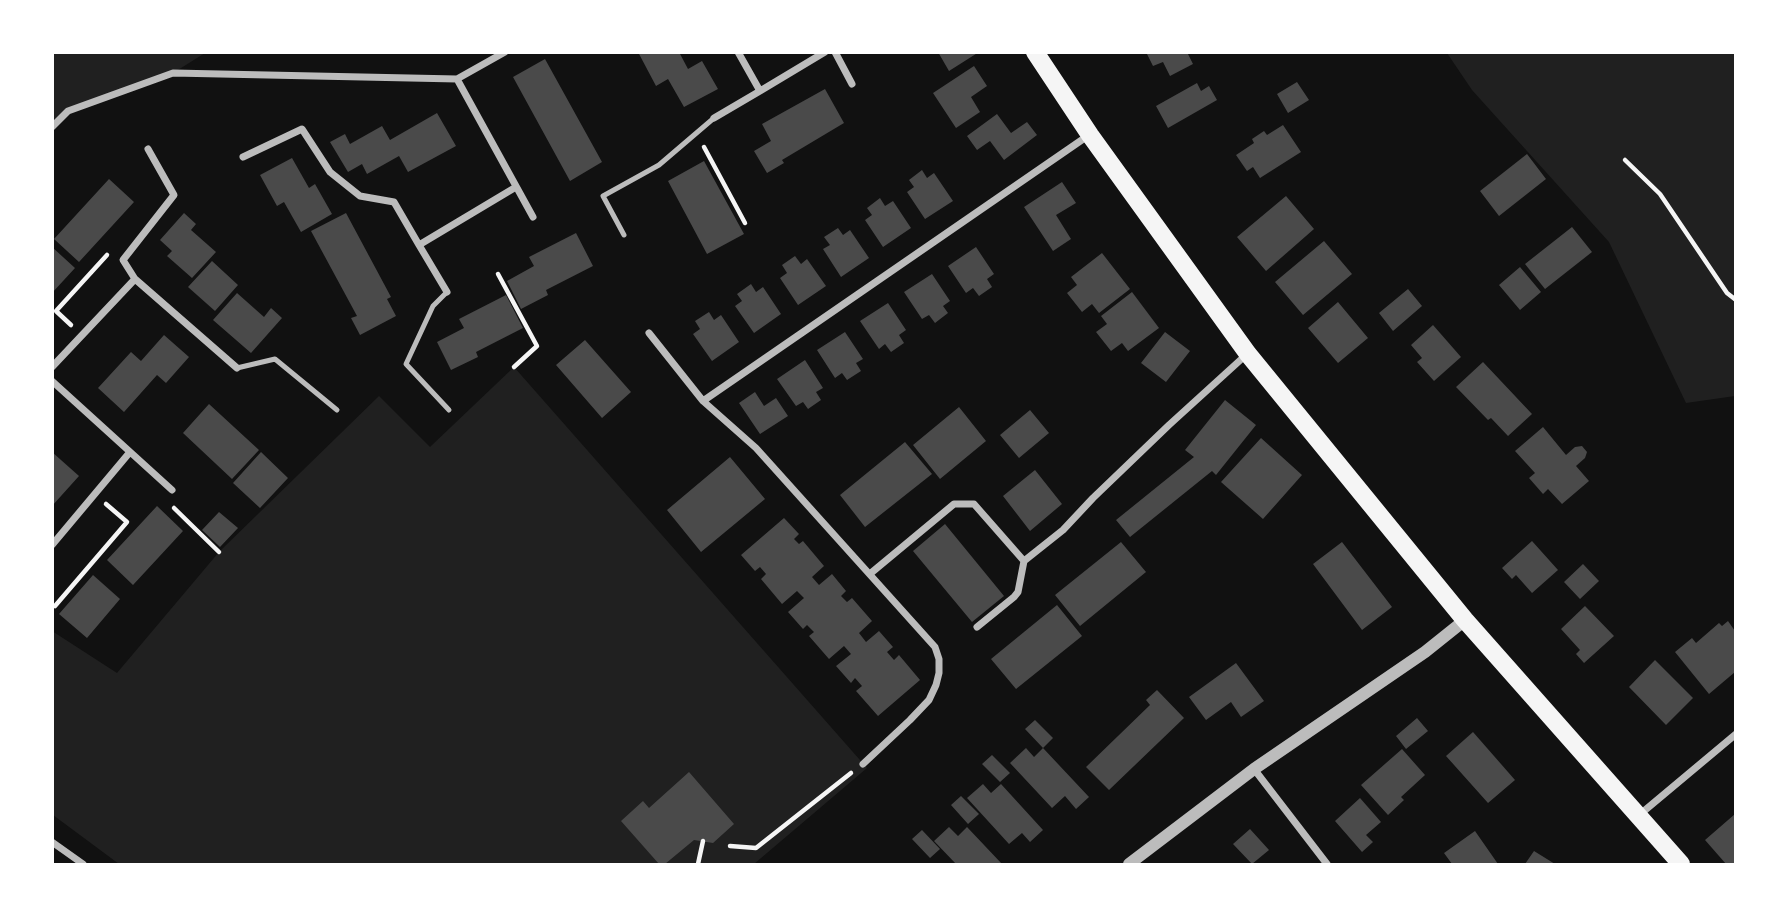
<!DOCTYPE html>
<style>
body{margin:0}
#map{position:relative;width:1788px;height:917px;overflow:hidden;background:#111;font-family:Raleway,sans-serif}
canvas{display:block}
.frame{position:absolute;inset:0;border:54px solid #fff;pointer-events:none}
</style>
<div id="map">
<canvas width="1788" height="917"></canvas>
<div class="frame"></div>
</div>
<script>
const context = document.querySelector('canvas').getContext('2d');
context.lineJoin = 'round';
function paint(path, color) {
  context.fillStyle = color;
  context.fill(path, 'evenodd');
}
function poly(rows) {
  const path = new Path2D();
  for (const r of rows) {
    path.moveTo(r[0], r[1]);
    for (let i = 2; i < r.length; i += 2) path.lineTo(r[i], r[i + 1]);
  }
  return path;
}
function stroke(path, color, width, dash) {
  context.strokeStyle = color;
  context.lineWidth = width;
  context.lineCap = dash ? 'butt' : 'round';
  context.setLineDash(dash || []);
  context.stroke(path);
}
paint(poly([
 [53,53,205,53,173,73,68,111,53,127],
 [1447,53,1735,53,1735,396,1686,403,1609,242,1472,90],
 [514,367,867,768,754,864,119,864,53,815,52,631,117,673,219,552,379,396,430,447]
]), '#202020');
paint(poly([
 [638,52,679,52,688,69,702,61,718,89,684,107,668,79,656,86],
 [938,52,979,52,949,71],
 [1146,52,1187,52,1193,64,1170,76,1163,62,1153,66],
 [545,59,602,162,570,181,513,77],
 [974,66,987,86,971,97,980,112,956,128,933,93],
 [1297,82,1309,100,1288,113,1277,94],
 [1197,83,1201,91,1209,86,1217,100,1168,128,1156,106],
 [825,89,844,123,782,160,784,163,767,173,754,151,771,141,762,124],
 [437,113,456,146,408,172,399,156,367,174,362,164,348,172,330,142,345,134,350,144,382,126,390,140],
 [997,114,1011,133,1027,122,1037,135,1004,160,990,141,977,150,967,136],
 [1283,125,1301,152,1260,178,1253,167,1247,171,1236,155,1254,143,1252,139,1264,131,1267,135],
 [1527,154,1546,179,1499,216,1480,191],
 [292,158,309,188,315,184,332,214,301,232,284,202,277,206,260,175],
 [704,161,744,234,707,254,668,181],
 [922,170,927,178,934,173,953,201,925,219,907,192,914,187,909,180],
 [109,179,134,202,79,262,54,239],
 [1062,182,1076,203,1056,215,1071,239,1053,251,1024,207],
 [1286,196,1314,229,1266,271,1237,237],
 [880,198,885,206,893,201,911,228,883,247,865,220,872,215,867,208],
 [184,213,196,224,191,230,216,252,192,278,167,256,172,251,160,240],
 [346,213,391,297,387,299,396,316,360,335,351,318,357,316,311,231],
 [1572,227,1592,252,1545,289,1525,264],
 [838,228,843,235,850,230,869,258,841,277,823,249,830,245,824,237],
 [576,233,593,266,546,290,548,295,521,309,507,281,534,266,529,257],
 [1324,241,1352,274,1303,315,1275,282],
 [52,247,75,268,52,293],
 [976,247,994,274,987,279,992,287,979,296,973,288,966,293,948,266],
 [1102,253,1130,289,1099,313,1092,304,1082,312,1067,293,1077,285,1071,277],
 [795,256,801,264,807,259,826,286,798,305,780,278,787,273,782,265],
 [212,261,238,285,215,311,188,287],
 [1520,267,1541,292,1520,310,1499,285],
 [932,274,950,301,943,306,948,313,935,323,929,315,922,319,904,292],
 [751,284,756,292,763,287,781,314,754,333,735,306,742,301,737,294],
 [1408,289,1422,306,1393,331,1379,313],
 [1132,292,1159,328,1128,351,1122,343,1111,351,1096,332,1107,324,1101,316],
 [237,293,264,317,271,308,282,318,251,353,213,320],
 [506,295,523,328,476,352,478,357,451,370,437,342,464,328,459,319],
 [1338,302,1368,338,1338,363,1308,328],
 [888,303,906,330,899,335,904,343,891,352,885,344,879,349,860,321],
 [709,312,714,320,721,315,739,342,712,361,693,334,700,329,695,321],
 [1433,325,1461,357,1434,381,1417,362,1422,358,1411,345],
 [845,332,863,359,856,363,861,371,847,380,842,373,835,378,817,350],
 [1165,332,1190,351,1166,382,1141,363],
 [164,335,189,357,166,383,157,375,124,412,98,388,131,352,141,361],
 [585,340,631,392,602,418,556,365],
 [805,360,823,388,816,392,821,400,808,409,803,402,796,406,777,379],
 [1483,362,1532,414,1508,436,1491,418,1488,420,1456,387],
 [755,392,764,406,776,398,788,416,760,434,739,403],
 [1225,400,1256,425,1216,475,1212,471,1130,537,1116,520,1194,457,1185,450],
 [209,404,259,450,232,479,183,433],
 [959,407,986,441,940,479,913,445],
 [1030,410,1049,433,1019,458,1000,435],
 [1543,427,1566,455,1575,447,1582,446,1587,452,1585,458,1576,466,1589,481,1562,504,1548,489,1543,494,1529,478,1535,473,1515,451],
 [1261,438,1302,475,1263,519,1221,482],
 [905,442,932,474,865,527,840,495],
 [52,452,79,476,52,506],
 [261,452,288,478,260,508,233,483],
 [730,457,765,499,701,552,667,510],
 [1035,470,1062,504,1030,531,1003,496],
 [157,506,183,531,133,585,107,560],
 [219,512,238,528,220,547,202,530],
 [784,518,799,534,794,539,799,544,803,541,824,566,812,577,819,585,832,574,846,591,841,596,847,602,852,598,872,621,859,633,866,642,879,631,893,647,887,652,894,660,899,655,920,680,878,716,856,691,862,686,855,678,851,683,836,666,851,654,844,646,829,659,809,636,814,632,807,625,803,629,788,612,804,598,797,591,782,604,761,579,766,574,760,567,755,571,741,555],
 [945,524,1004,596,972,622,913,551],
 [1532,541,1558,570,1532,593,1516,575,1512,579,1502,568],
 [1121,542,1146,572,1080,626,1055,595],
 [1342,542,1392,607,1362,630,1313,564],
 [1583,564,1599,581,1580,599,1564,582],
 [93,575,120,599,87,638,59,614],
 [1057,605,1082,636,1016,689,991,659],
 [1585,606,1614,636,1584,663,1576,654,1580,650,1561,629],
 [1728,621,1735,631,1735,672,1709,694,1675,652,1692,638,1696,643,1719,623,1722,626],
 [1655,660,1693,698,1666,725,1629,687],
 [1236,663,1264,701,1241,717,1231,702,1206,720,1189,697],
 [1157,690,1184,718,1109,790,1086,767,1150,705,1146,700],
 [1417,718,1428,731,1406,749,1396,736],
 [1035,720,1053,738,1043,748,1025,729],
 [1473,732,1515,780,1488,803,1446,756],
 [1026,748,1034,757,1043,748,1089,797,1076,809,1065,796,1052,808,1010,763],
 [1402,749,1425,775,1401,797,1404,800,1388,815,1361,785],
 [992,755,1010,773,1000,782,982,764],
 [689,772,734,824,713,843,694,840,665,864,659,864,621,821,643,801,649,808],
 [983,784,991,793,1001,784,1043,830,1030,842,1022,833,1009,844,967,798],
 [961,796,979,814,968,824,951,805],
 [1360,798,1381,822,1366,835,1373,842,1362,852,1335,821],
 [1735,814,1735,864,1726,864,1705,840],
 [949,827,958,836,967,827,1002,864,956,864,934,841],
 [1250,829,1269,850,1252,864,1233,844],
 [922,830,940,849,930,858,912,839],
 [1475,831,1498,864,1452,864,1444,853],
 [1534,851,1555,864,1525,864]
]), '#4a4a4a');
stroke(poly([
 [704,147,745,223],
 [1625,160,1660,194,1727,293,1736,300],
 [498,274,537,346,514,367],
 [71,325,56,311,107,255],
 [174,508,219,552],
 [55,606,127,522,106,504],
 [730,846,756,848,851,773],
 [698,864,703,841]
]), '#f5f5f5', 4.5);
stroke(poly([
 [624,235,603,196,659,165,714,118],
 [447,292,433,306,406,364,449,410],
 [237,368,275,359,337,410]
]), '#bcbcbc', 5);
stroke(poly([
 [835,52,852,84],
 [457,79,533,217],
 [760,91,825,52],
 [714,118,760,91,738,52],
 [52,127,68,111,173,73,457,79,505,52],
 [243,157,302,129,330,172,360,196,394,202,419,245],
 [135,279,123,260,174,195,148,149],
 [447,292,419,245,516,187],
 [649,333,703,401,756,448,935,647,939,659,939,673,936,685,929,700,910,720,863,764],
 [52,367,135,279,237,368],
 [52,381,172,490],
 [703,401,1089,135],
 [52,545,130,452],
 [871,573,954,504,974,504,1024,561,1063,530,1093,498,1169,425,1247,354],
 [977,627,1014,597,1018,592,1024,561],
 [1254,769,1327,864],
 [1638,816,1736,734],
 [52,842,83,864]
]), '#bcbcbc', 7);
stroke(poly([
 [1129,864,1254,769,1425,652,1465,620]
]), '#bcbcbc', 12);
stroke(poly([
 [1035,52,1090,135,1248,354,1465,620,1681,864]
]), '#f5f5f5', 18);
</script>
